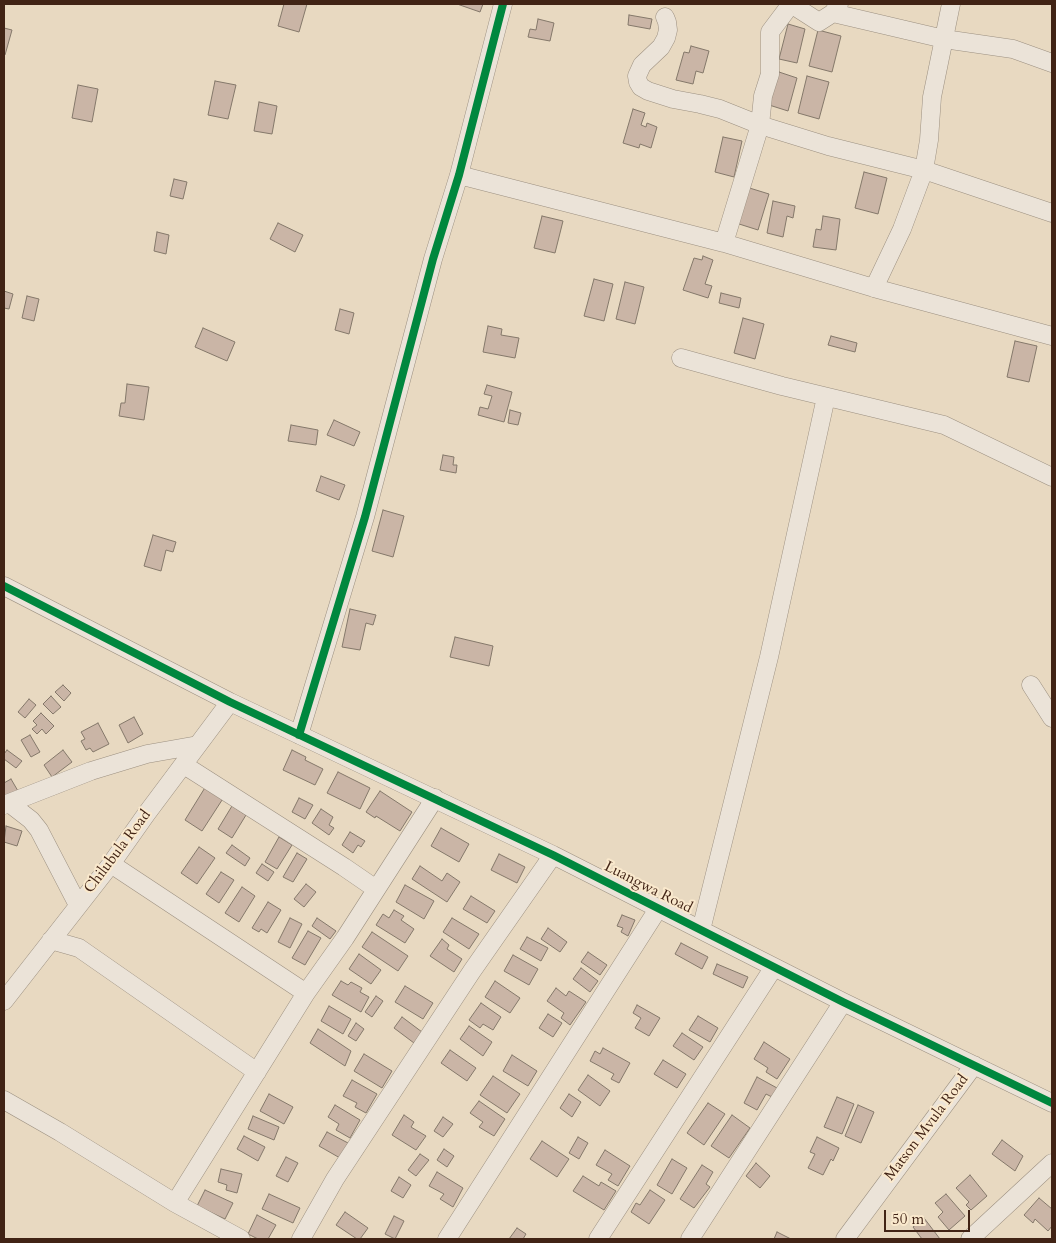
<!DOCTYPE html>
<style>
body{margin:0}
#map{position:relative;width:1056px;height:1243px;overflow:hidden;background:#e8d9c1;font-family:Cardo,serif}
canvas{display:block}
.frame{position:absolute;inset:0;border:5px solid #412315;pointer-events:none}
.scale{position:absolute;left:884px;top:1210px;width:86px;height:22px;box-sizing:border-box;border:2px solid #412315;border-top:0;padding-left:6px;font-size:15px;line-height:18px;white-space:nowrap;color:#412315;-webkit-text-stroke:4px #fae9cd;paint-order:stroke}
</style>
<div id="map">
<canvas width="1056" height="1243"></canvas>
<div class="frame"></div>
<div class="scale">50 m</div>
</div>
<script>
const context = document.querySelector('canvas').getContext('2d');
context.lineJoin = 'round';
function paint(path, color) {
  context.fillStyle = color;
  context.fill(path, 'evenodd');
}
function poly(rows) {
  const path = new Path2D();
  for (const r of rows) {
    path.moveTo(r[0], r[1]);
    for (let i = 2; i < r.length; i += 2) path.lineTo(r[i], r[i + 1]);
  }
  return path;
}
function stroke(path, color, width, dash) {
  context.strokeStyle = color;
  context.lineWidth = width;
  context.lineCap = dash ? 'butt' : 'round';
  context.setLineDash(dash || []);
  context.stroke(path);
}
function label(font, color, halo, rows, align = 'center') {
  context.font = font + ' Cardo,serif';
  context.lineWidth = 4;
  context.setLineDash([]);
  context.textBaseline = 'middle';
  context.strokeStyle = halo;
  context.fillStyle = color;
  for (const [text, x, y, turn = 0] of rows) {
    context.save();
    context.translate(x, y);
    context.rotate((+turn || 0) * Math.PI / 180);
    context.textAlign = isNaN(turn) ? turn : align;
    if (halo) context.strokeText(text, 0, 0);
    context.fillText(text, 0, 0);
    context.restore();
  }
}
const building = poly([
 [284,4,307,4,299,32,278,26,284,4],
 [457,4,483,4,480,12,457,4],
 [629,15,652,19,650,29,628,25,629,15],
 [538,19,554,23,550,41,528,37,530,29,536,30,538,19],
 [788,24,805,29,797,63,779,59,788,24],
 [4,28,12,30,5,55,4,54,4,28],
 [818,30,841,36,832,72,809,66,818,30],
 [691,46,709,51,703,73,696,71,693,84,676,80,684,52,689,53,691,46],
 [779,72,797,78,788,111,766,104,779,72],
 [807,76,829,82,819,119,798,113,807,76],
 [215,81,236,85,228,119,208,115,215,81],
 [78,85,98,89,92,122,72,118,78,85],
 [259,102,277,106,272,134,254,131,259,102],
 [633,109,645,113,641,125,646,127,647,123,657,127,651,148,640,144,639,148,623,143,633,109],
 [723,137,742,141,734,177,715,172,723,137],
 [864,172,887,178,878,214,855,208,864,172],
 [174,179,187,182,183,199,170,196,174,179],
 [743,186,769,194,758,230,736,223,743,186],
 [773,201,795,206,793,218,787,216,783,237,767,233,773,201],
 [542,216,563,221,555,253,534,248,542,216],
 [823,216,840,219,836,250,813,247,816,229,821,230,823,216],
 [278,223,303,235,295,252,270,239,278,223],
 [157,232,169,235,166,254,154,251,157,232],
 [703,256,713,260,705,284,712,286,708,298,683,290,694,258,702,260,703,256],
 [594,279,613,284,604,321,584,316,594,279],
 [625,282,644,287,635,324,616,319,625,282],
 [4,291,13,294,9,309,4,308,4,291],
 [721,293,741,298,739,308,719,303,721,293],
 [27,296,39,299,34,321,22,318,27,296],
 [340,309,354,313,349,334,335,330,340,309],
 [743,318,764,324,755,359,734,353,743,318],
 [488,326,502,329,501,335,519,338,515,358,483,352,488,326],
 [203,328,235,342,227,361,195,347,203,328],
 [831,336,857,343,855,352,828,345,831,336],
 [1015,341,1037,346,1029,382,1007,377,1015,341],
 [127,384,149,387,144,420,119,416,121,403,125,403,127,384],
 [487,385,512,392,504,422,478,415,480,407,488,409,492,396,484,394,487,385],
 [510,410,521,413,518,425,508,423,510,410],
 [334,420,360,432,354,446,327,435,334,420],
 [291,425,318,430,316,445,288,441,291,425],
 [443,455,454,457,453,465,457,465,456,473,440,470,443,455],
 [321,476,345,485,339,500,316,491,321,476],
 [383,510,404,516,393,557,372,551,383,510],
 [153,535,176,542,173,552,166,550,161,571,144,566,153,535],
 [350,609,376,615,373,625,366,623,360,650,342,647,350,609],
 [455,637,493,646,489,666,450,657,455,637],
 [63,685,71,693,64,701,55,692,63,685],
 [51,696,61,707,53,714,43,704,51,696],
 [29,699,36,705,25,718,18,712,29,699],
 [41,713,54,726,46,734,42,729,37,734,32,729,37,725,33,721,41,713],
 [134,717,143,734,128,743,119,725,134,717],
 [98,723,109,744,93,752,90,748,86,750,81,741,85,739,81,732,98,723],
 [30,735,40,752,31,757,21,740,30,735],
 [7,750,22,761,16,768,4,759,4,754,7,750],
 [63,750,72,762,52,777,44,765,63,750],
 [292,750,306,757,305,760,323,769,315,785,283,770,292,750],
 [338,772,370,788,360,809,327,793,338,772],
 [11,779,18,791,4,799,4,783,11,779],
 [206,786,224,797,202,831,185,820,206,786],
 [380,791,412,812,400,831,376,816,375,818,366,812,380,791],
 [299,798,313,805,305,819,292,812,299,798],
 [232,806,246,815,232,838,218,829,232,806],
 [321,809,333,817,329,825,334,828,329,835,312,823,321,809],
 [6,826,22,831,17,846,4,842,6,826],
 [441,828,469,844,459,862,431,846,441,828],
 [350,832,365,841,361,847,358,845,353,853,342,845,350,832],
 [279,837,292,845,277,869,265,862,279,837],
 [232,845,250,858,245,866,226,853,232,845],
 [199,847,215,858,197,884,181,873,199,847],
 [297,853,307,859,293,882,283,877,297,853],
 [499,854,525,867,517,883,491,870,499,854],
 [262,864,274,872,268,881,256,873,262,864],
 [420,866,442,881,447,873,460,882,447,902,412,879,420,866],
 [221,872,234,880,219,903,206,894,221,872],
 [306,884,316,892,304,907,294,899,306,884],
 [405,885,434,901,424,919,396,902,405,885],
 [242,887,255,896,239,922,225,913,242,887],
 [471,896,495,911,487,923,463,909,471,896],
 [268,902,281,910,267,933,261,929,259,932,252,928,268,902],
 [394,910,404,916,401,920,414,929,405,943,376,925,383,914,389,918,394,910],
 [622,915,635,920,628,936,621,932,623,928,617,926,622,915],
 [290,918,302,924,290,948,278,942,290,918],
 [317,918,336,931,330,939,312,926,317,918],
 [452,918,479,934,469,949,443,932,452,918],
 [548,928,567,942,560,952,541,939,548,928],
 [308,931,321,938,305,965,292,958,308,931],
 [372,932,408,956,398,971,362,947,372,932],
 [527,937,548,948,541,961,520,949,527,937],
 [442,939,449,945,447,949,462,959,454,972,430,956,442,939],
 [681,943,708,957,702,969,675,954,681,943],
 [588,952,607,965,600,975,581,962,588,952],
 [359,954,381,970,371,984,349,969,359,954],
 [513,955,538,969,529,985,504,971,513,955],
 [717,964,748,977,743,988,713,974,717,964],
 [581,968,598,981,590,992,573,979,581,968],
 [341,981,348,985,351,982,362,988,360,992,369,997,361,1012,332,995,341,981],
 [495,981,520,998,510,1013,485,997,495,981],
 [405,986,433,1003,423,1019,395,1002,405,986],
 [556,988,566,996,569,991,586,1002,570,1025,561,1018,564,1013,547,1001,556,988],
 [376,996,383,1001,372,1017,365,1012,376,996],
 [481,1003,501,1017,493,1030,483,1024,480,1028,469,1020,481,1003],
 [637,1005,660,1018,649,1036,635,1028,641,1018,633,1013,637,1005],
 [329,1006,351,1019,343,1034,321,1021,329,1006],
 [548,1014,562,1023,553,1037,539,1028,548,1014],
 [698,1016,718,1028,710,1042,689,1030,698,1016],
 [402,1017,422,1032,414,1043,394,1028,402,1017],
 [356,1023,364,1029,356,1041,348,1036,356,1023],
 [469,1026,492,1042,483,1056,460,1039,469,1026],
 [318,1029,351,1051,345,1066,310,1043,318,1029],
 [682,1033,703,1047,694,1060,673,1046,682,1033],
 [764,1042,790,1059,777,1079,766,1072,768,1068,754,1059,764,1042],
 [603,1048,630,1063,619,1083,611,1079,614,1074,590,1061,595,1051,600,1054,603,1048],
 [450,1050,476,1068,467,1081,441,1063,450,1050],
 [364,1054,392,1071,382,1088,354,1071,364,1054],
 [512,1055,537,1071,528,1086,503,1071,512,1055],
 [663,1060,686,1074,677,1088,654,1074,663,1060],
 [588,1075,610,1091,600,1106,578,1090,588,1075],
 [493,1076,520,1094,507,1113,480,1095,493,1076],
 [757,1077,777,1088,772,1097,766,1094,757,1110,744,1103,757,1077],
 [352,1080,377,1094,366,1113,355,1107,357,1103,343,1096,352,1080],
 [269,1094,293,1107,284,1124,260,1111,269,1094],
 [569,1094,581,1102,572,1117,560,1108,569,1094],
 [837,1097,854,1104,842,1134,824,1127,837,1097],
 [479,1101,505,1119,494,1136,479,1127,483,1122,470,1113,479,1101],
 [708,1103,725,1114,704,1145,687,1133,708,1103],
 [335,1105,360,1120,350,1138,336,1130,339,1124,328,1117,335,1105],
 [858,1105,874,1112,861,1143,845,1136,858,1105],
 [404,1115,414,1122,411,1127,426,1136,416,1150,392,1135,404,1115],
 [732,1115,750,1128,729,1158,711,1146,732,1115],
 [253,1116,279,1127,274,1140,248,1129,253,1116],
 [443,1117,453,1124,443,1137,434,1131,443,1117],
 [327,1132,348,1143,340,1158,319,1146,327,1132],
 [244,1136,265,1147,258,1161,237,1149,244,1136],
 [578,1137,588,1143,579,1159,569,1153,578,1137],
 [817,1137,839,1148,833,1161,831,1159,823,1175,808,1168,815,1154,810,1152,817,1137],
 [1002,1140,1023,1156,1015,1171,992,1154,1002,1140],
 [542,1141,569,1159,557,1177,530,1159,542,1141],
 [444,1149,454,1156,447,1167,437,1160,444,1149],
 [605,1150,630,1166,618,1186,608,1180,612,1174,596,1165,605,1150],
 [420,1154,429,1160,416,1176,408,1170,420,1154],
 [286,1157,298,1163,288,1182,276,1176,286,1157],
 [672,1159,687,1168,672,1194,657,1185,672,1159],
 [756,1163,770,1176,760,1188,746,1176,756,1163],
 [702,1165,713,1172,706,1184,710,1187,694,1208,680,1199,702,1165],
 [221,1169,242,1174,237,1193,226,1190,227,1185,218,1182,221,1169],
 [437,1172,463,1188,453,1207,440,1199,444,1194,429,1186,437,1172],
 [970,1175,987,1196,971,1210,966,1205,969,1202,956,1188,970,1175],
 [583,1176,599,1186,601,1182,616,1191,604,1210,573,1191,583,1176],
 [399,1177,411,1185,403,1198,391,1191,399,1177],
 [205,1190,233,1203,225,1219,197,1206,205,1190],
 [650,1190,665,1200,649,1224,631,1212,636,1203,640,1205,650,1190],
 [269,1194,300,1208,293,1223,262,1209,269,1194],
 [946,1194,965,1216,949,1230,938,1217,943,1212,935,1203,946,1194],
 [1039,1198,1052,1209,1052,1226,1048,1231,1035,1219,1033,1223,1024,1215,1039,1198],
 [345,1212,368,1228,360,1239,357,1239,336,1225,345,1212],
 [257,1215,276,1225,268,1239,258,1239,248,1234,257,1215],
 [394,1216,404,1221,395,1239,385,1234,394,1216],
 [924,1218,940,1239,922,1239,913,1227,924,1218],
 [517,1228,526,1234,523,1239,509,1239,517,1228],
 [777,1232,791,1239,774,1239,777,1232]
]);
paint(building, '#cab5a6');
stroke(building, '#84786a', 1);
const minor = poly([
 [833,13,944,39,1013,49,1052,63],
 [665,17,667,22,668,30,666,38,661,47,642,65,637,76,638,82,641,87,648,91,673,99,700,104,720,109,760,125,828,146,924,170,1052,213],
 [459,175,724,243,874,288,1052,336],
 [724,243,760,125,763,96,770,74,770,32,791,4,819,22,833,13,839,4],
 [874,288,902,229,924,170,929,140,932,97,951,4],
 [681,358,782,386,944,425,1052,477],
 [4,586,230,702,553,855,843,1002,1052,1103],
 [1031,685,1052,718],
 [299,735,365,517,433,259,459,175,503,4],
 [184,765,344,867,376,889],
 [9,803,31,820,39,830,78,905],
 [4,805,91,771,147,754,198,745],
 [111,864,306,993],
 [701,930,769,657,826,397],
 [51,940,79,948,257,1072],
 [4,1001,111,864,147,813,230,702],
 [4,1100,60,1132,175,1203,241,1239],
 [175,1203,306,993,345,938,435,798],
 [301,1239,335,1179,472,971,553,855],
 [447,1239,658,909],
 [598,1239,774,967],
 [690,1239,843,1002],
 [845,1239,974,1065],
 [970,1239,1052,1163]
]);
stroke(minor, '#9c9081', 19);
stroke(minor, '#ebe3d8', 18);
stroke(poly([
 [4,586,230,702,553,855,843,1002,1052,1103],
 [299,735,365,517,433,259,459,175,503,4]
]), '#00873e', 8);
label('15px', '#412315', '#fae9cd', [
 ["Chilubula Road",118,852,-53],
 ["Luangwa Road",648,888,27],
 ["Matson Mvula Road",927,1128,-53]
]);
</script>
